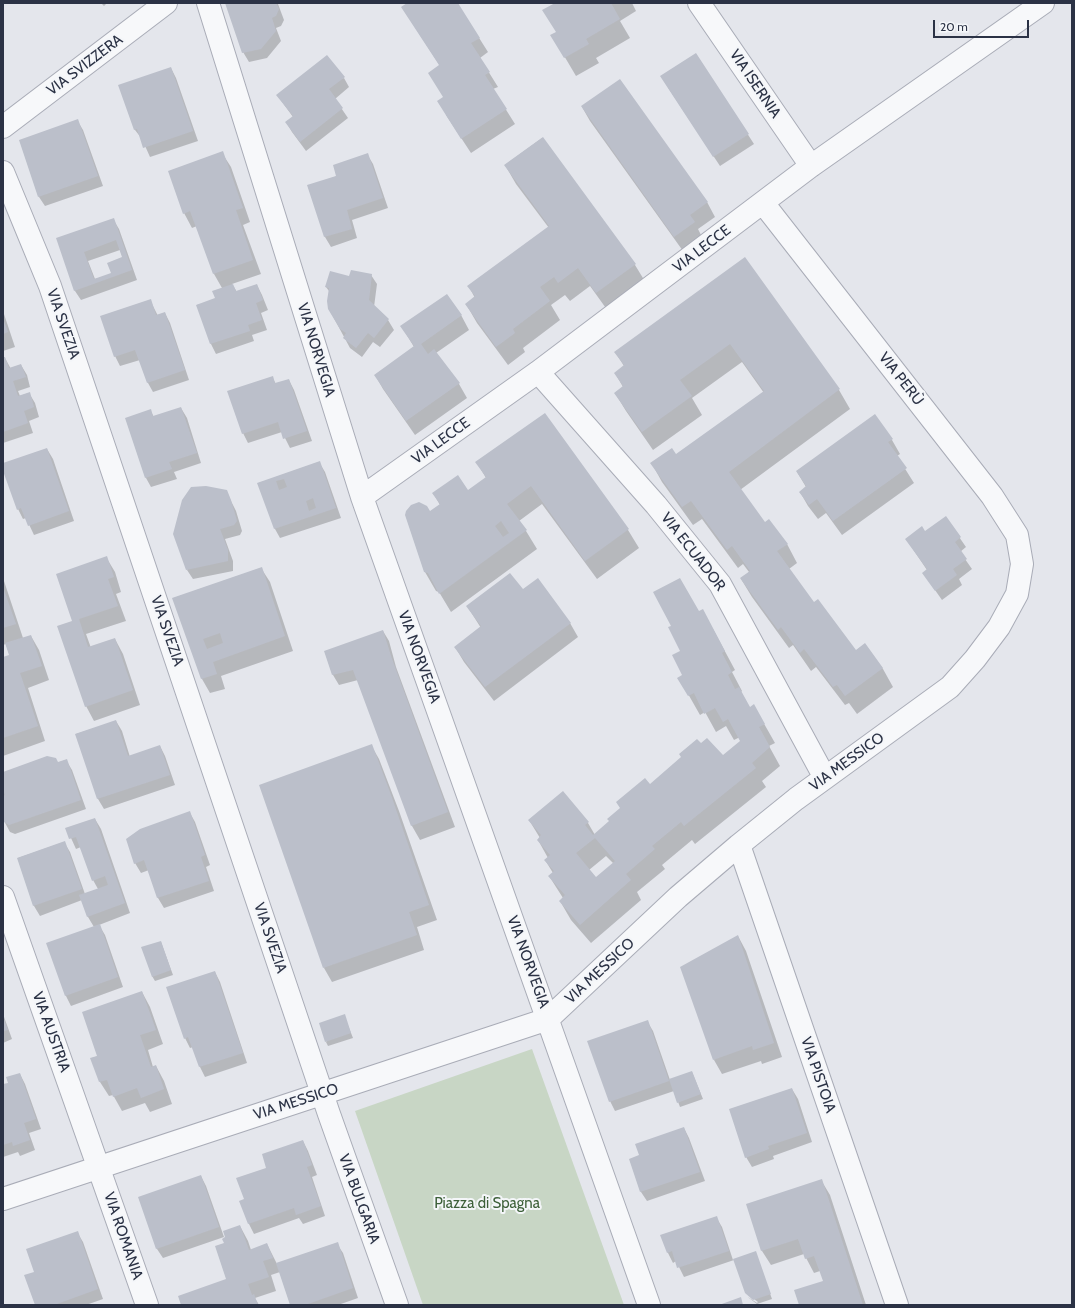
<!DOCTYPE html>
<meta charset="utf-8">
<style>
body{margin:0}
#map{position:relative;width:1075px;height:1308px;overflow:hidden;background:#e4e6ec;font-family:Cabin,sans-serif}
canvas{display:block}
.frame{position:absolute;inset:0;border:4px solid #2b3245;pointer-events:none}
.scale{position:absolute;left:933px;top:20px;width:96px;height:18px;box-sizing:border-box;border:2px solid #2b3245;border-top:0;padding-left:5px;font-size:12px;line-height:14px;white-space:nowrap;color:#2b3245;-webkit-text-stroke:3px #f4f6f9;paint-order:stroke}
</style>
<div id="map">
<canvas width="1075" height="1308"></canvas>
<div class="frame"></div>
<div class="scale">20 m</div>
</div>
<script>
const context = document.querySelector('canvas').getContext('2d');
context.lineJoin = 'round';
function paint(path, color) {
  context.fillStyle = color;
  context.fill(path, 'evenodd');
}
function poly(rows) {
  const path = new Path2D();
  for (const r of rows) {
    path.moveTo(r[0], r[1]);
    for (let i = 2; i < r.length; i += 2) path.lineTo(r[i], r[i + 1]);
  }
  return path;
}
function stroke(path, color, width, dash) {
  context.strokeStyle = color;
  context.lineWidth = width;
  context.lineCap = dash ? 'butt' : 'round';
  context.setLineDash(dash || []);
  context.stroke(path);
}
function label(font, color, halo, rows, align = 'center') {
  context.font = font + ' Cabin,sans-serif';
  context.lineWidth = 4;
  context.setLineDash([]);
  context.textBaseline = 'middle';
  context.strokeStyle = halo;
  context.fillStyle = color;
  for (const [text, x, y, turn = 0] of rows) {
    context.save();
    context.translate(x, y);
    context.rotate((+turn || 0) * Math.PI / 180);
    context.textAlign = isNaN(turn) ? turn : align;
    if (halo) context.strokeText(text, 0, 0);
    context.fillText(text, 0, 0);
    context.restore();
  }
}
paint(poly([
 [532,1049,624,1305,423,1305,355,1111]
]), '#c8d6c5');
paint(poly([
 [101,3,107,3,104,6],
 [226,3,279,3,278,4,284,20,281,26,276,28,281,41,267,58,249,62,243,52],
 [409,3,457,3,488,52,480,58,498,87,493,89,515,124,471,153,446,115,440,66,402,7],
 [557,3,632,3,636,11,620,21,630,38,596,58,599,63,576,76,563,54],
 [696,54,754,144,720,166,667,86],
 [171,68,176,78,198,141,150,157,142,139,135,130,120,86],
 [344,78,349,87,335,99,348,118,306,151,292,132,286,122,293,117,277,95],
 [582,107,707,202,715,217,698,229,702,237,683,251,590,121],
 [77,120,83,130,103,186,45,206,39,197,21,141],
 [542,138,635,265,646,283,608,311,590,286,570,301,565,295,551,305,560,320,523,348,525,352,508,365,477,323,466,304,475,298,469,287,549,228,516,184,505,165],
 [222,153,231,167,250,222,243,225,261,274,232,284,237,292,257,285,262,295,268,310,261,313,267,330,252,335,254,341,216,354,211,344,197,305,216,299,222,288,214,274,197,226,192,228,184,213],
 [367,154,373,164,388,208,352,220,357,238,331,247,325,237,308,186,337,176],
 [113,219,119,229,137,280,81,300,75,291,57,239],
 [120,250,123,258,112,274,95,279,88,261],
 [745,259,839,390,850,409,740,490,765,524,787,544,797,563,789,569,814,603,855,651,865,644,883,669,893,687,857,714,849,703,845,705,816,667,811,671,793,645,789,648,752,597,741,579,749,572,743,564,738,568,702,519,693,525,662,482,652,464,676,456,764,393,742,362,692,398,702,415,653,450,626,411,615,393,623,387,615,373,624,366,615,352],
 [371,275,377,284,374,307,388,320,394,330,380,347,373,342,362,357,350,348,329,309,329,291,326,287],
 [150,300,158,316,165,313,170,323,189,380,153,392,148,383,140,360,120,366,115,356],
 [3,311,15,347,3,351],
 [461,315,469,330,436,353,459,384,467,398,415,435,383,389,375,375,414,347,402,327],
 [3,358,5,358,11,369,21,365,27,375,30,387,18,391,20,396,29,393,35,403,39,417,29,421,33,433,3,443],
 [272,377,276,384,289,380,294,390,312,441,290,448,282,432,248,443,243,433],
 [181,408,187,418,201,463,174,472,177,479,151,487,146,478,150,410,154,417],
 [545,415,628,530,639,548,597,579,542,504,519,521,526,531,537,549,451,612,439,592,436,591,425,572,430,512,440,505,433,493,468,491,486,478,477,463],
 [875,416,892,440,900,454,897,456,914,483,842,535,826,513,818,519,808,506,800,492,806,487,797,472],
 [47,449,53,459,74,521,34,535,26,518,23,519,18,509,3,468,3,464],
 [319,462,325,472,341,518,280,538,275,529,259,483],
 [226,491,236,511,242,531,240,535,225,539,233,561,233,571,193,579,187,570],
 [946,518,966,547,960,552,972,569,959,579,962,585,942,600,923,573,927,570,906,539,925,533],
 [106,557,115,572,121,592,116,594,126,621,86,634,91,648,115,639,123,654,140,705,94,721,86,706,74,622],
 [261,568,270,582,293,651,221,676,225,689,210,693,202,679,174,598],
 [3,578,23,638,31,636,39,650,49,680,28,688,45,741,3,756,3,658,10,656,6,644,3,645],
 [522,590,570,623,578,637,494,701,464,662,455,647,481,628,467,606],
 [699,612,713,629,735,670,732,672,742,691,741,692,750,708,754,706,775,743,769,746,780,766,762,781,766,787,695,844,692,840,662,865,665,869,637,892,641,900,591,943,571,920,560,901,563,898,549,876,553,873,545,860,548,858,538,840,540,838,529,820,563,792,588,823,595,835,650,785,701,744,723,757,742,741,740,737,734,740,726,726,716,732,705,712,700,715,679,678,684,675,682,651],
 [606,856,614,864,596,879,589,870],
 [383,631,389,641,396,667,455,827,420,840,412,826,358,680,339,685,333,675,326,652],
 [116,721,122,731,130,757,160,746,165,756,175,785,104,809,98,799,76,734],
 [371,745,379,759,399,811,437,920,417,927,424,950,332,982,324,968],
 [66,760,72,770,86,809,15,834,10,832,3,819,3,773,57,763],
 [190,813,195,822,210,865,206,867,214,891,164,908,158,898,149,870,141,873,135,863],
 [95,819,101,829,130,913,99,925,105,935,123,987,71,1006,66,996,48,943,94,927,88,917,82,900,40,916,34,906,18,858,64,842,70,852,85,894,98,889,93,880,81,847,76,849,67,829],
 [738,936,746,951,782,1057,762,1064,761,1061,722,1074,714,1060],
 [161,942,173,975,155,981,152,976],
 [215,972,220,982,247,1063,205,1077,200,1067,193,1047,190,1048,185,1038],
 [142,992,150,1007,163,1044,148,1050,153,1067,156,1066,164,1081,172,1104,150,1112,145,1103,122,1111,113,1095,109,1096,100,1082,92,1058,98,1056],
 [3,1014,12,1039,3,1043],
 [344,1015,353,1038,328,1046,326,1042],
 [647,1021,653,1031,670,1080,692,1072,703,1099,680,1107,674,1091,615,1111,610,1101],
 [20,1074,25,1084,41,1129,29,1133,35,1150,20,1156,18,1152,3,1157,3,1085,10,1083],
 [792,1089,798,1099,812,1142,773,1156,774,1159,752,1167,746,1157],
 [684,1128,689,1138,705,1181,647,1201,641,1192,630,1160,640,1156],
 [303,1141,308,1151,317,1175,312,1177,325,1216,303,1224,299,1218,254,1234,249,1224,241,1201,245,1200,268,1168],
 [201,1176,206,1186,224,1237,163,1258,157,1249,139,1198],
 [821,1180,830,1195,866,1305,800,1305,824,1281,820,1271,814,1273,804,1254,771,1265,762,1251,747,1205],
 [716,1217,722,1227,733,1260,755,1252,772,1299,757,1304,749,1298,748,1297,757,1303,758,1302,746,1293,734,1260,684,1277,676,1261,673,1263,668,1253,662,1236],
 [240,1226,248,1241,251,1250,267,1244,277,1264,337,1244,343,1253,358,1298,338,1305,291,1305,280,1272,271,1275,276,1291,255,1298,259,1305,182,1305,228,1280,225,1244],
 [77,1232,83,1242,103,1299,86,1305,36,1305,35,1273]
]), '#0003');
paint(poly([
 [225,3,276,3,279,9,276,16,272,18,276,31,261,49,242,53],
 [407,3,458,3,480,38,471,43,490,72,485,75,507,109,461,139,437,101,443,97,428,73,439,65,401,7],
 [555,3,611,3,620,19,586,39,589,44,564,58,550,35,556,32,542,10],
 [696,53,749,134,713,157,660,76],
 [327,55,345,77,329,89,343,108,300,142,285,122,293,116,276,95],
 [171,67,193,131,143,148,137,129,134,130,118,85],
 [620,79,708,202,690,215,695,222,674,237,581,106],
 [78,119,98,176,38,197,19,140],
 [543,137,636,264,596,293,578,268,558,283,554,277,540,287,550,301,513,329,515,333,496,347,465,304,475,296,467,286,549,226,504,165],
 [223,151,243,208,236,210,253,260,213,274,190,211,183,214,168,171],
 [368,153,383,198,347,210,352,229,324,237,307,185,336,176,333,165],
 [114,218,132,270,74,291,56,238],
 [116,240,122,257,107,263,111,273,94,279,84,252],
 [745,257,840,389,729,472,765,522,769,519,788,544,777,551,814,602,818,599,856,650,865,643,883,668,845,696,837,685,833,687,804,649,800,653,781,627,778,630,740,578,750,571,732,546,727,550,691,501,682,507,650,463,672,448,676,454,764,391,730,344,680,380,692,396,642,432,614,393,623,386,614,373,624,365,614,352],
 [351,270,372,274,369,300,389,319,374,338,368,333,356,348,343,338,346,333,340,329,328,309,327,301,329,288,325,287,330,271,349,276],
 [233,284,236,291,257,284,263,300,256,303,262,320,248,325,250,331,210,344,196,305,215,298,212,291],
 [447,294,462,315,421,344,428,354,434,349,460,383,406,421,374,375,414,346,400,326],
 [151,299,156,315,165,312,185,370,147,383,135,350,114,357,100,316],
 [3,319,8,332,3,334],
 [3,357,5,357,9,368,21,364,26,377,13,381,18,396,30,392,34,407,24,411,28,423,3,432],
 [273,376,275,383,289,379,307,431,283,439,278,422,242,434,227,391],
 [181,407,197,453,169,462,172,469,145,478,125,418,151,409,153,416],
 [545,413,629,529,585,561,531,486,507,504,527,530,439,594,428,573,424,572,405,515,406,511,411,505,419,502,427,506,430,511,440,504,432,493,458,475,468,490,486,477,475,462],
 [501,521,509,533,503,537,495,526],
 [875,414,893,439,888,442,907,468,833,521,817,499,809,505,799,492,806,486,796,471],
 [47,448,69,511,28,526,21,508,17,510,3,471,3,463],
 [320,461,336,508,274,529,257,483],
 [284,479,287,487,279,490,276,481],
 [313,498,316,508,309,511,306,501],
 [206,486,227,490,231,500,237,521,234,525,220,529,228,550,228,561,186,570,173,534,182,500,191,487],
 [946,516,961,537,955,542,967,559,953,569,957,575,935,591,922,573,927,569,905,539,922,526,925,531],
 [107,556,114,577,108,579,118,606,79,619,88,647,115,638,133,690,85,707,57,626,72,621,56,574],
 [262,567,285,636,213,662,217,674,201,679,172,598],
 [220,633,223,643,207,649,203,639],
 [510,573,523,589,538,578,571,623,485,687,454,647,481,626,466,606],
 [680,578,699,611,703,609,725,651,722,653,732,672,728,675,735,689,739,687,750,707,754,704,765,724,759,727,770,747,752,763,756,768,684,826,681,822,652,846,655,849,626,874,631,880,580,925,559,901,565,895,548,876,554,871,544,860,550,855,537,840,541,835,528,820,563,791,589,822,585,825,593,835,609,821,607,819,620,808,616,802,645,778,650,784,681,757,679,754,697,739,701,743,707,738,723,755,740,741,728,719,723,722,715,708,704,714,694,693,688,696,677,678,682,675,672,655,680,651,668,627,671,626,653,592],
 [595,838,615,861,596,877,576,853],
 [3,587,16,624,3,628],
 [383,630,391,656,448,812,411,826,353,670,332,675,324,651],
 [31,635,42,666,20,673,38,726,3,738,3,657,9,655,5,643],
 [116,720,128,756,160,745,170,775,97,799,75,734],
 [372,744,391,795,429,905,409,912,417,935,323,968,259,785],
 [47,756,56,758,58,762,67,759,81,800,9,825,4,822,3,796,5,795,3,790,3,772],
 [190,811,205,855,201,857,209,881,157,898,144,860,134,864,126,839,140,829],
 [95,818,125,903,87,917,79,895,108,885,105,876,92,881,76,837,69,839,65,828],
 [65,841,82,889,33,906,17,858],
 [100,924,118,977,65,996,46,943],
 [738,935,774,1043,753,1050,752,1046,713,1060,680,967],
 [161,941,171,970,152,977,141,947],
 [215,971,243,1053,199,1067,188,1037,184,1039,166,987],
 [142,991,156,1030,140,1035,151,1067,156,1065,164,1089,141,1098,137,1088,113,1097,107,1080,99,1082,90,1058,97,1056,82,1012],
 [345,1014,351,1033,325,1042,319,1023],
 [3,1017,8,1030,3,1031],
 [648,1020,669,1081,609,1102,587,1041],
 [692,1071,701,1094,677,1103,669,1079],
 [20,1073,36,1119,24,1123,30,1140,13,1146,12,1142,3,1145,3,1084,8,1083,6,1077],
 [792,1088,807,1133,768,1146,769,1149,745,1158,729,1109],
 [684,1127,700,1172,640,1192,629,1159,639,1155,635,1144],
 [303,1140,312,1165,307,1167,321,1206,296,1215,294,1208,248,1224,239,1201,244,1199,236,1178,266,1168,262,1154],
 [201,1175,219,1227,156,1249,138,1197],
 [822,1179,863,1305,799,1305,794,1290,823,1281,814,1256,805,1259,798,1239,761,1251,746,1204],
 [717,1216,729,1251,677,1268,672,1251,667,1253,660,1235],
 [240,1225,249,1250,267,1243,273,1258,263,1261,269,1277,248,1284,252,1295,254,1294,258,1305,181,1305,178,1296,226,1279,215,1246,224,1243,222,1239,225,1237,223,1231],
 [78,1231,98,1289,54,1305,35,1305,24,1275,34,1272,26,1249],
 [338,1242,353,1288,305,1305,290,1305,276,1263],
 [756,1251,771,1294,753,1300,745,1293,733,1259],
 [741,1297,743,1305,719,1305]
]), '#bbbfca');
const minor = poly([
 [208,3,362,497,649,1305],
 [699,3,811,166],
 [3,127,166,3],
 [3,172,50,286,329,1114,397,1305],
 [538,372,656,505,720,584,825,778],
 [362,497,538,372,811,166,1043,3],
 [739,845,897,1305],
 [3,897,147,1305],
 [3,1199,548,1019,678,897,739,845,796,799,950,687,975,659,999,627,1017,594,1022,564,1017,535,992,496,763,203]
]);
stroke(minor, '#a9acb7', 24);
stroke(minor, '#f7f8fa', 22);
label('15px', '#2b3245', '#f4f6f9', [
 ["VIA SVIZZERA",85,65,-37],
 ["VIA ISERNIA",755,84,56],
 ["VIA LECCE",702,249,-37],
 ["VIA SVEZIA",63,324,71],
 ["VIA NORVEGIA",316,350,73],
 ["VIA PERÙ",901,379,52],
 ["VIA LECCE",441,441,-36],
 ["VIA ECUADOR",693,552,52],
 ["VIA SVEZIA",167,631,71],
 ["VIA NORVEGIA",419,657,70],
 ["VIA MESSICO",847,762,-36],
 ["VIA SVEZIA",270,938,71],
 ["VIA NORVEGIA",528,962,70],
 ["VIA MESSICO",600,971,-43],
 ["VIA AUSTRIA",51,1032,70],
 ["VIA PISTOIA",818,1075,71],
 ["VIA MESSICO",296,1102,-18],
 ["VIA BULGARIA",359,1199,70],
 ["VIA ROMANIA",123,1236,71]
]);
label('15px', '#3d6039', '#f4f6f9', [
 ["Piazza di Spagna",487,1204]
]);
</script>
